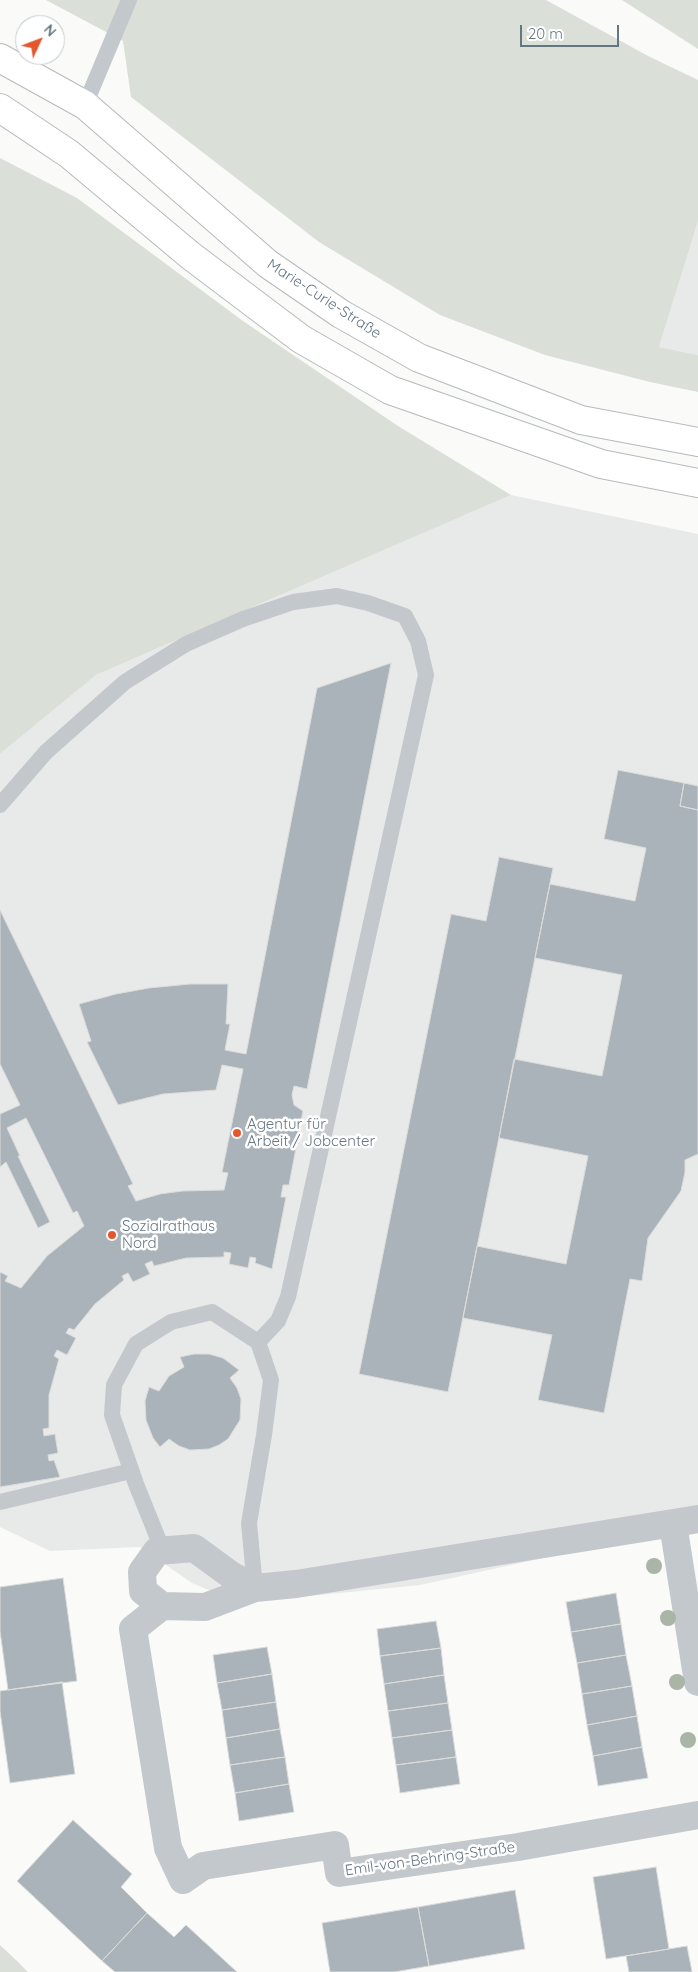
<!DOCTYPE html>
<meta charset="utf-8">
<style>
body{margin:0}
#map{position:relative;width:698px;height:1972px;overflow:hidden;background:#fafaf8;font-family:Quicksand,sans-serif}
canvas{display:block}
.north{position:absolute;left:15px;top:15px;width:50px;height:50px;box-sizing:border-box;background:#fff;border:1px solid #c1c8cd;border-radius:50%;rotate:47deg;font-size:14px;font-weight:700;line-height:20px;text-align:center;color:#657683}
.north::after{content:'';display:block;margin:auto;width:18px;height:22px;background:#e4572e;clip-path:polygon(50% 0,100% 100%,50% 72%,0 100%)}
.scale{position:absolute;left:520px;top:25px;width:99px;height:22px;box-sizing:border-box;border:2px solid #657683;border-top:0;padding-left:6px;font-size:15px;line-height:18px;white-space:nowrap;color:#657683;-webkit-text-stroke:4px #fff;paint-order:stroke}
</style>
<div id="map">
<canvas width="698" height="1972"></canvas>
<div class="north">N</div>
<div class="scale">20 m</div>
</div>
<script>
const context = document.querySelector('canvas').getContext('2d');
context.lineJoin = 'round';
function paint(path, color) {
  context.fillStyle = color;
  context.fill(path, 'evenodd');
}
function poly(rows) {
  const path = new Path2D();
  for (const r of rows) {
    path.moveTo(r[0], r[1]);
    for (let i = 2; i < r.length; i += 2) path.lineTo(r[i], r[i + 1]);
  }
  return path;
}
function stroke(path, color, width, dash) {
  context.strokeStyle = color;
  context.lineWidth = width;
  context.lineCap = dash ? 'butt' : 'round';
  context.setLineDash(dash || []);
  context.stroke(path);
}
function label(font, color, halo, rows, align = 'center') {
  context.font = font + ' Quicksand,sans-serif';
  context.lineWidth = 5;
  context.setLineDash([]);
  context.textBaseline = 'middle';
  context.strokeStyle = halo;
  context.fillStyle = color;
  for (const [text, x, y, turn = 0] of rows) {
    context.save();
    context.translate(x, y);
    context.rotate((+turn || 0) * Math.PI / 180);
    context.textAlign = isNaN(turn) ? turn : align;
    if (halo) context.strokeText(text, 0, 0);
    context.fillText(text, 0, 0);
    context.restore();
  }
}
paint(poly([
 [698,221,698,355,659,347],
 [511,495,698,534,698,1530,616,1542,420,1585,239,1603,192,1583,140,1547,50,1551,0,1527,0,754,96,675]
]), '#e8e9e9');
paint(poly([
 [46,0,546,0,648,56,698,80,698,221,659,347,698,355,698,392,650,382,545,355,440,315,319,242,131,97,123,41],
 [622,0,698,0,698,49],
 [0,158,77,198,243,321,398,426,511,495,96,675,0,754],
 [0,1945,17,1961,28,1972,0,1972]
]), '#dadfd7');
const building = poly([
 [391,663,307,1089,294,1086,292,1095,294,1105,303,1111,289,1185,283,1185,281,1197,286,1197,272,1269,255,1263,256,1258,250,1257,248,1268,229,1264,231,1253,224,1252,224,1257,186,1258,154,1266,152,1261,145,1264,150,1274,133,1282,128,1273,122,1276,124,1280,95,1304,74,1330,69,1328,66,1333,76,1338,67,1355,57,1350,54,1356,59,1359,49,1395,49,1428,43,1429,44,1436,55,1434,58,1453,48,1455,49,1461,54,1460,60,1477,0,1487,0,1272,8,1276,5,1281,21,1288,47,1256,84,1226,77,1211,73,1213,26,1118,7,1128,20,1156,18,1156,50,1222,38,1228,6,1162,0,1167,0,1114,20,1105,0,1064,0,910,133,1184,128,1186,136,1201,160,1194,182,1191,224,1190,228,1173,222,1172,243,1069,222,1065,216,1090,163,1094,118,1105,87,1042,91,1041,79,1004,116,994,149,988,190,984,228,984,226,1024,230,1024,225,1050,246,1054,317,688,391,663],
 [618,770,684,783,680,806,698,810,698,1154,685,1160,685,1172,681,1191,648,1238,642,1281,630,1279,604,1413,538,1400,552,1335,463,1318,477,1246,566,1264,588,1156,499,1138,514,1059,602,1076,622,975,535,958,550,884,635,901,646,848,604,839,618,770],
 [684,783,698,786,698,810,680,806,684,783],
 [499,857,553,868,448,1392,359,1374,451,914,486,921,499,857],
 [194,1354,209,1354,223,1358,239,1370,230,1378,237,1388,241,1399,240,1420,228,1439,219,1445,209,1449,190,1450,179,1446,169,1439,160,1447,153,1438,146,1420,145,1401,149,1387,159,1391,169,1376,184,1367,180,1357,194,1354],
 [63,1578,77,1681,8,1690,0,1631,0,1587,63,1578],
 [616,1593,621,1624,571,1632,566,1602,616,1593],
 [436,1621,441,1648,380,1656,377,1629,436,1621],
 [621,1624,626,1655,577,1663,571,1632,621,1624],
 [267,1647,272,1674,217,1683,213,1655,267,1647],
 [441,1648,444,1675,384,1684,380,1656,441,1648],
 [626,1655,632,1686,582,1694,577,1663,626,1655],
 [272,1674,276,1702,222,1710,217,1683,272,1674],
 [444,1675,448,1703,388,1711,384,1684,444,1675],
 [62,1682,75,1774,10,1783,0,1711,0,1691,62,1682],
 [632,1686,637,1716,587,1725,582,1694,632,1686],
 [276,1702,280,1729,226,1738,222,1710,276,1702],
 [448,1703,452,1730,392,1738,388,1711,448,1703],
 [637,1716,642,1747,593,1756,587,1725,637,1716],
 [280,1729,285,1757,230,1765,226,1738,280,1729],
 [452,1730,456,1757,396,1765,392,1738,452,1730],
 [642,1747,648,1778,598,1786,593,1756,642,1747],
 [285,1757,289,1784,235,1793,230,1765,285,1757],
 [456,1757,460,1784,400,1793,396,1765,456,1757],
 [289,1784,294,1812,239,1821,235,1793,289,1784],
 [73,1820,132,1874,121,1887,147,1913,102,1961,17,1881,73,1820],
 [656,1867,669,1949,606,1959,593,1877,656,1867],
 [515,1890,525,1949,429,1966,418,1907,515,1890],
 [418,1907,429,1966,394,1972,330,1972,322,1923,418,1907],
 [147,1913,174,1937,186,1925,237,1972,115,1972,102,1961,147,1913],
 [687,1946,692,1972,629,1972,626,1956,687,1946]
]);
paint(building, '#aab3b9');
stroke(building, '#dcdcda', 1);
const primary = poly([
 [0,58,85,105,268,264,341,314,419,358,581,420,698,442],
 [0,108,69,154,191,256,301,339,390,390,601,464,698,483]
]);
stroke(primary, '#b5babe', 30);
stroke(poly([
 [85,105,129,0],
 [0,805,46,752,125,682,186,644,243,619,293,602,337,596,368,603,405,616,418,641,426,675,288,1297,278,1321,258,1342],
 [0,1502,131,1471],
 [163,1551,136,1484,112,1415,114,1385,136,1344,171,1322,212,1312,258,1342,271,1380,264,1435,249,1523,255,1588]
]), '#c3c8cc', 16);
stroke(poly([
 [673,1524,698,1682],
 [255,1588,231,1575,194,1548,157,1551,142,1572,143,1591,162,1606,205,1607,255,1588,296,1584,698,1519],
 [162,1606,133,1629,168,1848,183,1880,203,1866,335,1845,339,1873,518,1847,698,1815]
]), '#c3c8cc', 28);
stroke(primary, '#fff', 28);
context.fillStyle = '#aab4a7';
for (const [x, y] of [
 [654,1566],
 [668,1618],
 [677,1682],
 [688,1740]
]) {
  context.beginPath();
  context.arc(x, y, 8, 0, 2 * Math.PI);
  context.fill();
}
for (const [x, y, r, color] of [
 [237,1133,5,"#e4572e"],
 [112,1235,5,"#e4572e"]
]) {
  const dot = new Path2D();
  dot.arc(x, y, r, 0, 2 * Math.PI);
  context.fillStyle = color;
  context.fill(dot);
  stroke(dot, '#fff', 2);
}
label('15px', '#657683', '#fff', [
 ["Marie-Curie-Straße",324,299,33],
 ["Emil-von-Behring-Straße",430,1859,-8]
]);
label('15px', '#657683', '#fff', [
 ["Agentur für",247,1124],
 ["Arbeit / Jobcenter",247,1141],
 ["Sozialrathaus",122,1226],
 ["Nord",122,1243]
], 'left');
</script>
